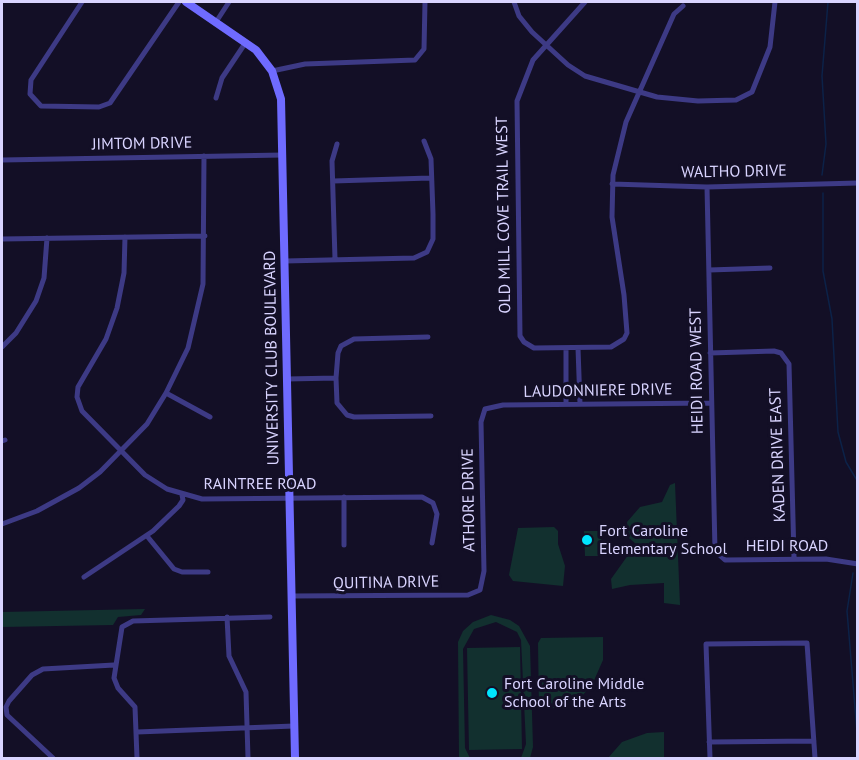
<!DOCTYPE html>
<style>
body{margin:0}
#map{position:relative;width:859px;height:760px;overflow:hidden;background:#130f26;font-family:"PT Sans",sans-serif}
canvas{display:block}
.frame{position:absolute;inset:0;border:3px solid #d9d4ff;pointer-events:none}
</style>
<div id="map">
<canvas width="859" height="760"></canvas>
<div class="frame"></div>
</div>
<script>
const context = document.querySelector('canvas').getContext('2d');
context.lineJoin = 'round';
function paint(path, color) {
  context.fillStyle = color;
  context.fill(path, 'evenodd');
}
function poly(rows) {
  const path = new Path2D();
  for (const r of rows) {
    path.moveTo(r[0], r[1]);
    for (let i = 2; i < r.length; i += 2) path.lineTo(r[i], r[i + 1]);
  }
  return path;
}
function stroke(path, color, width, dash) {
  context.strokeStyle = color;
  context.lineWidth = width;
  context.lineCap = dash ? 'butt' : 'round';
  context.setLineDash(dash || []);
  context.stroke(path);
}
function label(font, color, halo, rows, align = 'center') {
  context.font = font + ' "PT Sans",sans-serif';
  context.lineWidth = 6;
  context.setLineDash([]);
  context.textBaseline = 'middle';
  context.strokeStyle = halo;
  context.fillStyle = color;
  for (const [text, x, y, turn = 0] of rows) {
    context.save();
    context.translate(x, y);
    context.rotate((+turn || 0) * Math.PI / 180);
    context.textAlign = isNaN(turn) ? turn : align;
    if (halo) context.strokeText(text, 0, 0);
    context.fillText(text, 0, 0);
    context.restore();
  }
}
paint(poly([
 [675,483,680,605,664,603,664,583,630,585,612,589,611,579,636,544,629,538,627,522,640,507,662,502,670,485],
 [554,527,558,531,558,544,565,566,563,586,513,581,509,575,518,528],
 [584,531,601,531,602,556,585,556],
 [145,609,141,615,118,617,113,625,2,627,2,612],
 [491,615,510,620,519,626,530,646,533,747,530,758,521,758,526,744,521,640,517,632,496,622,474,629,463,649,465,748,470,758,459,758,458,642,463,631,473,622],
 [603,637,603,660,592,685,580,698,556,708,539,709,538,643,541,638],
 [520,647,522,749,469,750,467,648],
 [664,732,664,758,608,758,622,742,647,733]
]), '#12302f');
stroke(poly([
 [822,175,826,144,822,76,828,2],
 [823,193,823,271,832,319,838,432,846,462,858,482],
 [853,573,847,611,858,744]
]), '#0c2248', 1.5);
stroke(poly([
 [82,2,31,80,30,94,41,106,99,107,110,103,179,2],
 [514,2,519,16,532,32,568,65,585,76,657,97,698,101,736,100,752,92,770,47,775,2],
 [585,2,533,60,517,101,520,336,524,342,534,348,611,347,624,339,627,333,624,295,612,217,613,175,626,122,674,14,683,6],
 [216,22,229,2],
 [272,71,305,64,415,60,424,49,425,2],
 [216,98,222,78,246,42],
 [2,160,283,155],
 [333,181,430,178],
 [612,184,707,187,858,183],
 [707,187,715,551,725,560,826,559,858,564],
 [125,237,124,273,117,308,106,339,78,387,77,397,82,411,145,475,167,489,202,499,422,497,433,503,437,514,432,543],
 [2,239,205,236],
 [335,259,332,161,337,144],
 [285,261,414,258,427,252,433,239,433,214,431,159,424,141],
 [709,270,770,268],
 [428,337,354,339,341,346,338,353,336,378,337,403,347,415,354,417,431,416],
 [2,347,16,333,36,301,44,278,47,238],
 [578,348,580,404],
 [710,353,774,351,781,353,789,364,794,558],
 [287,379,336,378],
 [166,393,210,417],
 [566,404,566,348],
 [2,441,5,440],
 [2,524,37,511,79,488,100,472,147,424,166,393,188,348,203,284,204,156],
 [147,536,174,569,182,572,208,572],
 [344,545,344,497],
 [84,577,153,531,179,506,183,500,182,495],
 [291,596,468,595,480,590,484,571,481,422,485,409,503,405,711,403],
 [227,617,229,656,246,692,248,758],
 [137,732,294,726],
 [709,742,814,741],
 [53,758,7,715,6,707,9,701,32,675,43,669,114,665],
 [137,758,135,707,118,688,114,678,122,627,133,621,270,617],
 [710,758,706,644,807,643,815,758]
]), '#3d3a85', 5);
stroke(poly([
 [186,2,256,50,272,71,281,99,295,758]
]), '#6f6bff', 8);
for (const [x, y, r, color] of [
 [587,540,6,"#00e5ff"],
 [492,693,6,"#00e5ff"]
]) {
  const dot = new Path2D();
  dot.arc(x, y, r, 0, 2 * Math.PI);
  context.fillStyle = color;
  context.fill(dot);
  stroke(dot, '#130f26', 2);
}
label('16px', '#d9d4ff', '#130f26', [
 ["JIMTOM DRIVE",142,144,-1],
 ["WALTHO DRIVE",734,172,-1],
 ["OLD MILL COVE TRAIL WEST",504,215,-91],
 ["UNIVERSITY CLUB BOULEVARD",272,358,-91],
 ["HEIDI ROAD WEST",697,371,-91],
 ["LAUDONNIERE DRIVE",598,391,-1],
 ["KADEN DRIVE EAST",778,455,-92],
 ["RAINTREE ROAD",260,484],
 ["ATHORE DRIVE",469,500,-91],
 ["HEIDI ROAD",787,546],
 ["QUITINA DRIVE",386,583,-1]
]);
label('16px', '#d9d4ff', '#130f26', [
 ["Fort Caroline",599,531],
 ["Elementary School",599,549],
 ["Fort Caroline Middle",504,684],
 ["School of the Arts",504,702]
], 'left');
</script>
